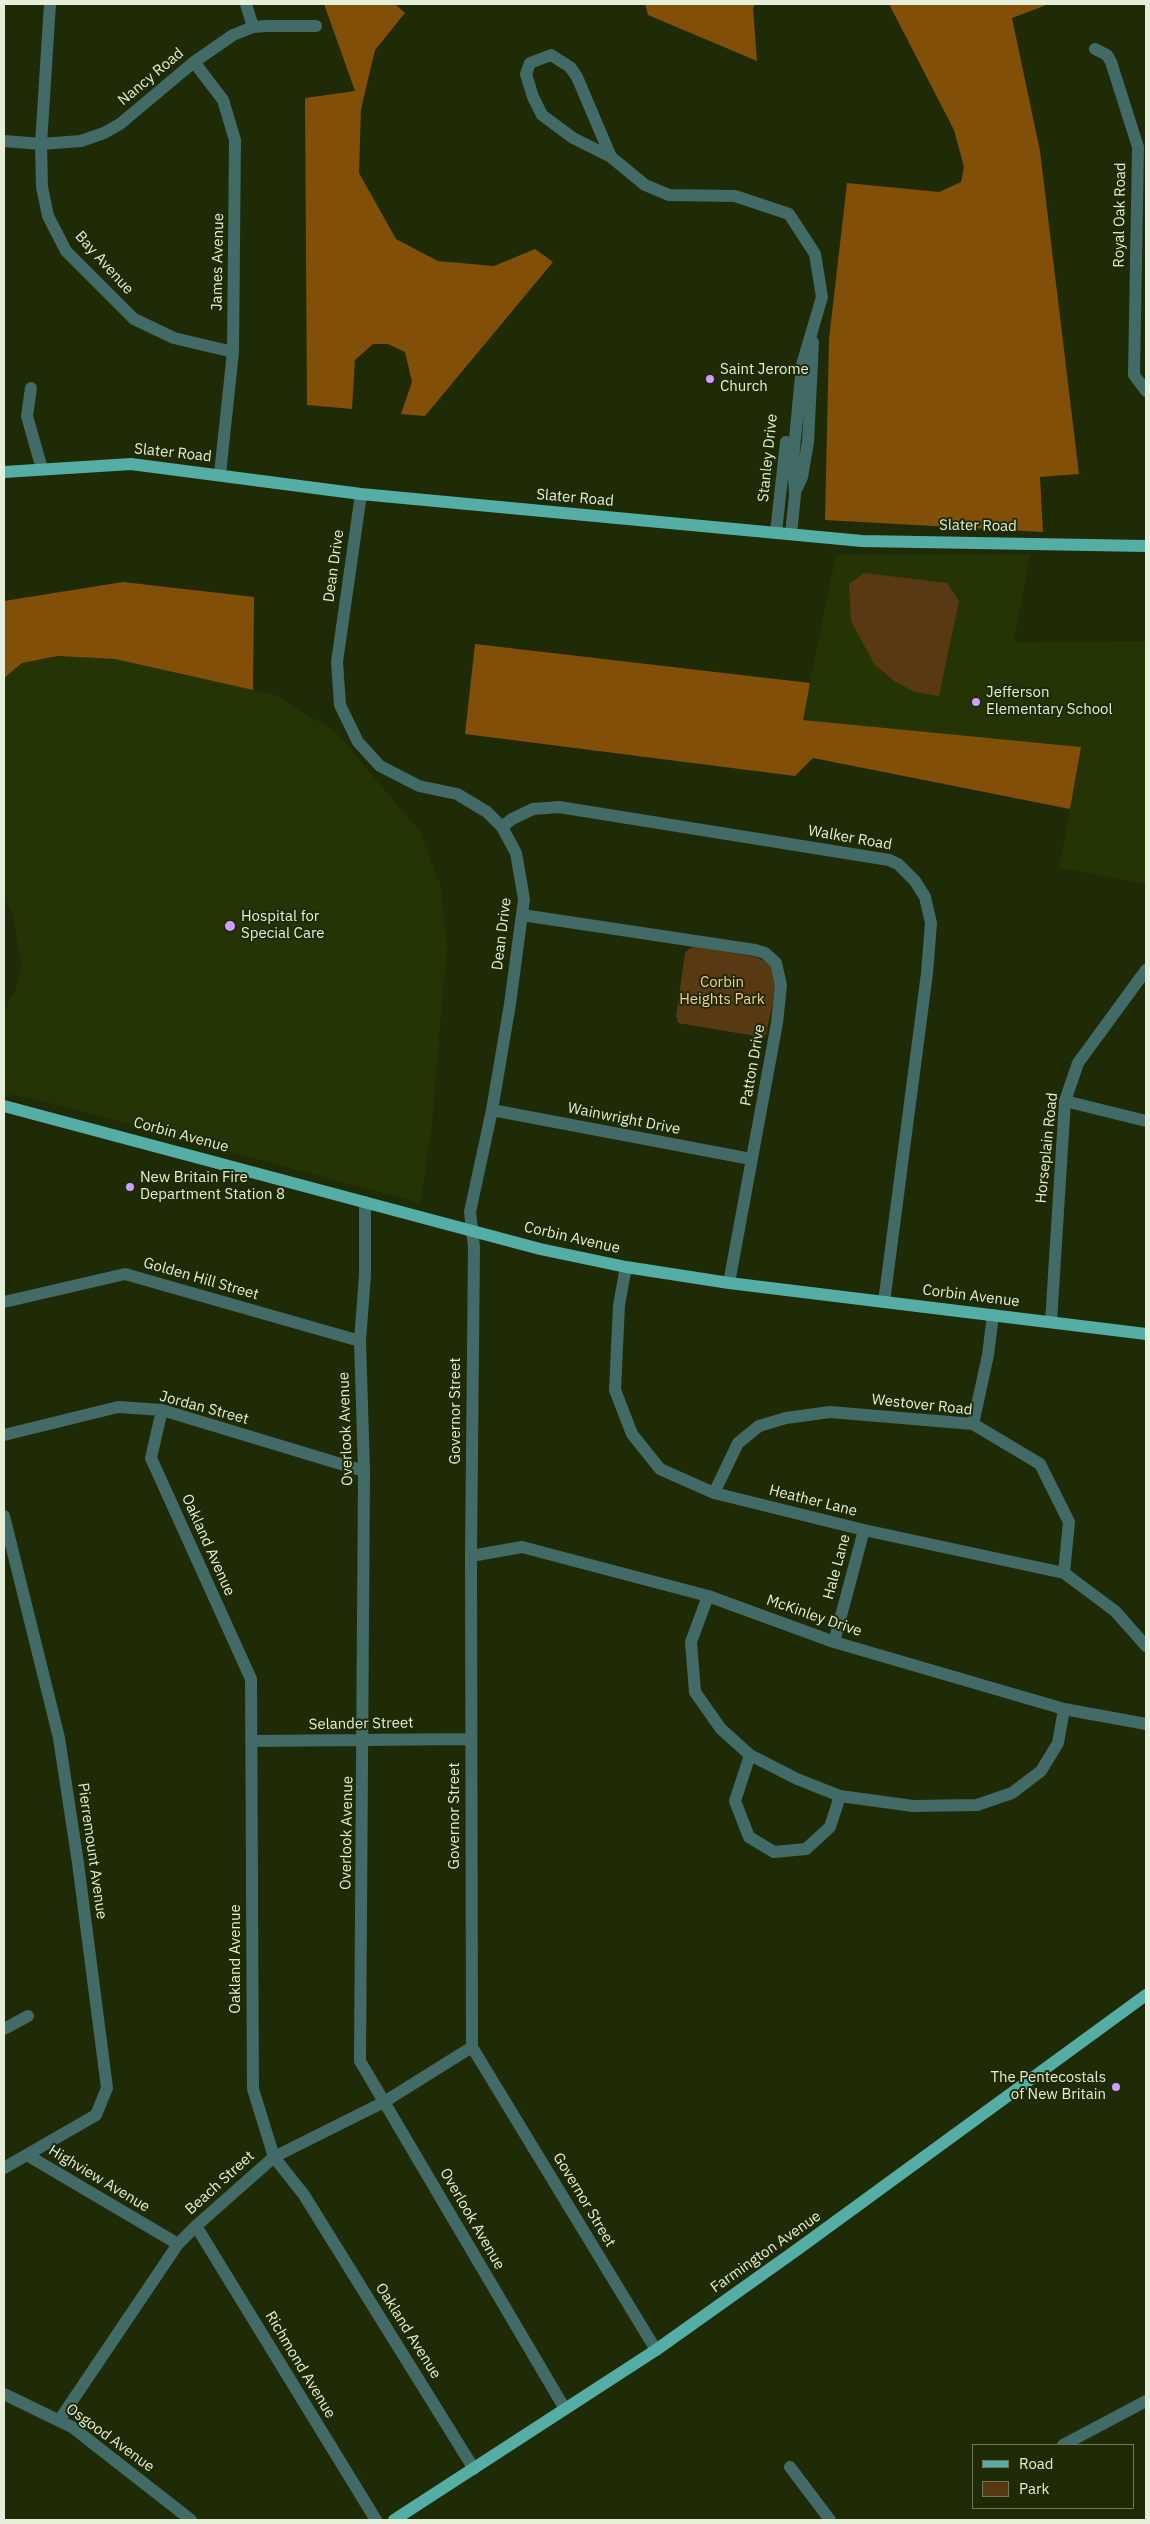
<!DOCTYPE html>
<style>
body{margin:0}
#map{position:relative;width:1150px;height:2524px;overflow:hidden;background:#1e2b06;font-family:"IBM Plex Sans",sans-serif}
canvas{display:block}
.frame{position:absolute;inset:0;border:5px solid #e4eed8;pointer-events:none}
.legend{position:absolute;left:972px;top:2444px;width:162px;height:65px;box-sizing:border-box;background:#1e2b06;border:1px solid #6d795a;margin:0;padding:6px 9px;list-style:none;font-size:15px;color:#e4eed8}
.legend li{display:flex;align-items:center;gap:10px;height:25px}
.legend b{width:25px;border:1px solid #6d795a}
</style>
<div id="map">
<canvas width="1150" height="2524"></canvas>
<div class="frame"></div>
<ul class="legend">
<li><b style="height:6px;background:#55aea5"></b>Road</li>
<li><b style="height:14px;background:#593911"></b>Park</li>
</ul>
</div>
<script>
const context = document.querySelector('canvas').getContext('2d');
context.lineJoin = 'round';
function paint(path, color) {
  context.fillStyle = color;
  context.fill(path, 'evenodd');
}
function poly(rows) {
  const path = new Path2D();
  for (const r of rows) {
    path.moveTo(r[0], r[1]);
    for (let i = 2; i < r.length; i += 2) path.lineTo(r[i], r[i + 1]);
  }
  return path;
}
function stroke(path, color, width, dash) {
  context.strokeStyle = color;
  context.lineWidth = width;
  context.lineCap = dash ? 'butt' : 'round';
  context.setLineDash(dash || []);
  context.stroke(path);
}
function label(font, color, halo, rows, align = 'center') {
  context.font = font + ' "IBM Plex Sans",sans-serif';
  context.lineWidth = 4;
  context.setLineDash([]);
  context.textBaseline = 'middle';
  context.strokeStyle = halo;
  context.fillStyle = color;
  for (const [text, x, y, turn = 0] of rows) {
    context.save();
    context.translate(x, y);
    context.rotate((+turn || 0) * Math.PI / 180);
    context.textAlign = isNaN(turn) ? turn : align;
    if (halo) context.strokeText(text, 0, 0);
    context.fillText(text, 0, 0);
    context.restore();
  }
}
paint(poly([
 [836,555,1030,555,1014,642,1146,641,1146,884,1059,868,1081,747,802,720],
 [58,656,115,659,273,694,336,732,420,832,440,884,447,947,431,1133,420,1203,39,1100,4,1094,4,1012,18,984,21,960,12,913,4,896,4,678,22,663]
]), '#243405');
paint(poly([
 [864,573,947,583,959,601,939,696,915,692,894,681,874,664,851,621,849,584],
 [696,947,756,957,770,964,777,983,766,1035,761,1037,678,1023,676,1016,685,953,690,948]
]), '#593911');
paint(poly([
 [324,4,395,4,405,13,375,50,361,109,359,173,396,239,438,261,494,266,535,249,553,262,425,416,401,414,412,382,405,352,388,344,373,344,355,360,352,409,307,405,305,98,355,91],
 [645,4,756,4,753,8,757,61,648,15],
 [889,4,1049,4,1012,18,1040,151,1079,474,1040,477,1043,532,825,520,829,339,847,183,939,192,961,182,964,167,954,130],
 [123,582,254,597,253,690,115,659,58,656,22,663,4,678,4,601],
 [475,644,810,683,803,720,1081,747,1070,809,813,758,795,776,465,734]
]), '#814f08');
stroke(poly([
 [50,4,41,144,42,187,48,216,66,251,134,319,174,338,233,352],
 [246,4,253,27],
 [1095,49,1107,55,1111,62,1138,147,1134,375,1146,391],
 [194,62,223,100,235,140,233,352,220,474],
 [4,141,41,144,81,141,104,133,120,124,194,62,233,35,253,27,267,26,316,26],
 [611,157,573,138,542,115,533,97,526,74,530,63,551,55,570,67,577,77,611,157,645,185,669,195,735,196,789,214,815,254,822,297,802,365,793,460,795,495,791,534],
 [31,388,27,416,42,469],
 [797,488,802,477,808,442,813,342],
 [361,494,337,662,340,705,358,742,380,766,419,786,457,794,487,812,502,827,516,853,524,899,510,1004,492,1110,470,1212,474,1247,471,1556,472,2047,656,2350],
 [776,532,786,442],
 [502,827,512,819,533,809,559,807,889,860,898,864,915,881,925,897,931,923,927,973,884,1302],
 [522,915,755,950,765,953,776,963,781,985,777,1023,729,1283],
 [1065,1101,1146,1121],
 [492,1110,751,1159],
 [365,1202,365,1275,360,1341,364,1471,360,2061,565,2409],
 [626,1267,619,1305,615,1390,632,1434,660,1469,714,1493,864,1530,1064,1573,1115,1611,1146,1646],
 [4,1302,125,1274,360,1341],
 [1051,1322,1065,1101,1078,1063,1146,970],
 [162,1410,151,1458,251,1679,253,2089,274,2157,304,2195,474,2469],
 [973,1424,988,1355,993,1315],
 [4,1435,118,1407,162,1410,364,1471],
 [714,1493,738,1443,759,1426,786,1418,830,1412,973,1424,1040,1464,1069,1522,1064,1573],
 [4,1516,59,1738,78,1863,107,2088,96,2115,4,2168],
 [471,1556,522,1547,708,1596,834,1642,1064,1709,1146,1724],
 [708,1596,691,1642,695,1692,721,1729,750,1755,797,1779,840,1796,913,1806,977,1805,1012,1793,1041,1771,1058,1743,1064,1709],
 [834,1642,864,1530],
 [251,1741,471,1739],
 [750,1755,735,1801,749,1837,774,1852,806,1849,830,1827,840,1796],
 [4,2029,28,2016],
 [27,2155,178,2244],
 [196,2226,376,2520],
 [4,2394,72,2427,191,2520],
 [60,2419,178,2244,196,2226,274,2157,384,2102,472,2047],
 [1063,2445,1146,2401],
 [790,2467,830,2520]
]), '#426a66', 12);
stroke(poly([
 [4,472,131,464,361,494,862,541,1146,546],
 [4,1106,540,1249,626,1267,729,1283,1146,1334],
 [394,2520,656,2350,798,2249,1146,1995]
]), '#55aea5', 12);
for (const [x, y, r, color] of [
 [710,379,5,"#d09dff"],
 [976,702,5,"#d09dff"],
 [230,926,6,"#d09dff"],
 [130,1187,5,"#d09dff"],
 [1116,2087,5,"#d09dff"]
]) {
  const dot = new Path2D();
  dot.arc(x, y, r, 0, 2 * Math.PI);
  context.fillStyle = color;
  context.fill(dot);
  stroke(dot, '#1e2b06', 2);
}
label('15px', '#e4eed8', '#1e2b06', [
 ["Nancy Road",151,77,-40],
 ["Royal Oak Road",1120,215,-89],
 ["James Avenue",218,262,-89],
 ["Bay Avenue",104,263,48],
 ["Slater Road",173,453,6],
 ["Stanley Drive",768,458,-84],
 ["Slater Road",575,498,5],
 ["Slater Road",978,526,1],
 ["Dean Drive",334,566,-82],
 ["Walker Road",850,838,10],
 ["Dean Drive",502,934,-83],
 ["Patton Drive",753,1065,-80],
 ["Wainwright Drive",624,1119,11],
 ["Corbin Avenue",181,1135,15],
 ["Horseplain Road",1047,1148,-84],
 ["Corbin Avenue",572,1238,13],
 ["Golden Hill Street",201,1279,16],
 ["Corbin Avenue",971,1296,7],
 ["Westover Road",922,1405,6],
 ["Jordan Street",204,1408,15],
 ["Governor Street",456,1411,-90],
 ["Overlook Avenue",346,1429,-92],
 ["Heather Lane",813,1501,14],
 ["Oakland Avenue",208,1545,66],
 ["Hale Lane",837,1567,-75],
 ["McKinley Drive",814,1616,19],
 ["Selander Street",361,1724,-1],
 ["Governor Street",455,1816,-90],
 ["Overlook Avenue",347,1833,-89],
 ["Pierremount Avenue",92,1851,82],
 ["Oakland Avenue",236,1959,-90],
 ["Highview Avenue",99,2179,31],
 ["Beach Street",220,2183,-42],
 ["Governor Street",584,2200,59],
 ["Overlook Avenue",472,2219,60],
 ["Farmington Avenue",766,2252,-35],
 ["Oakland Avenue",408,2331,58],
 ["Richmond Avenue",300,2365,59],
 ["Osgood Avenue",110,2438,36]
]);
label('15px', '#e4eed8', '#1e2b06', [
 ["Saint Jerome",720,370],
 ["Church",720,387],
 ["Jefferson",986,693],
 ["Elementary School",986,710],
 ["Hospital for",241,917],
 ["Special Care",241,934],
 ["New Britain Fire",140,1178],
 ["Department Station 8",140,1195],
 ["The Pentecostals",1106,2078,"right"],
 ["of New Britain",1106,2095,"right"]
], 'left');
label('15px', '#f8cb9d', '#1e2b06', [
 ["Corbin",722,983],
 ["Heights Park",722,1000]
]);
</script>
